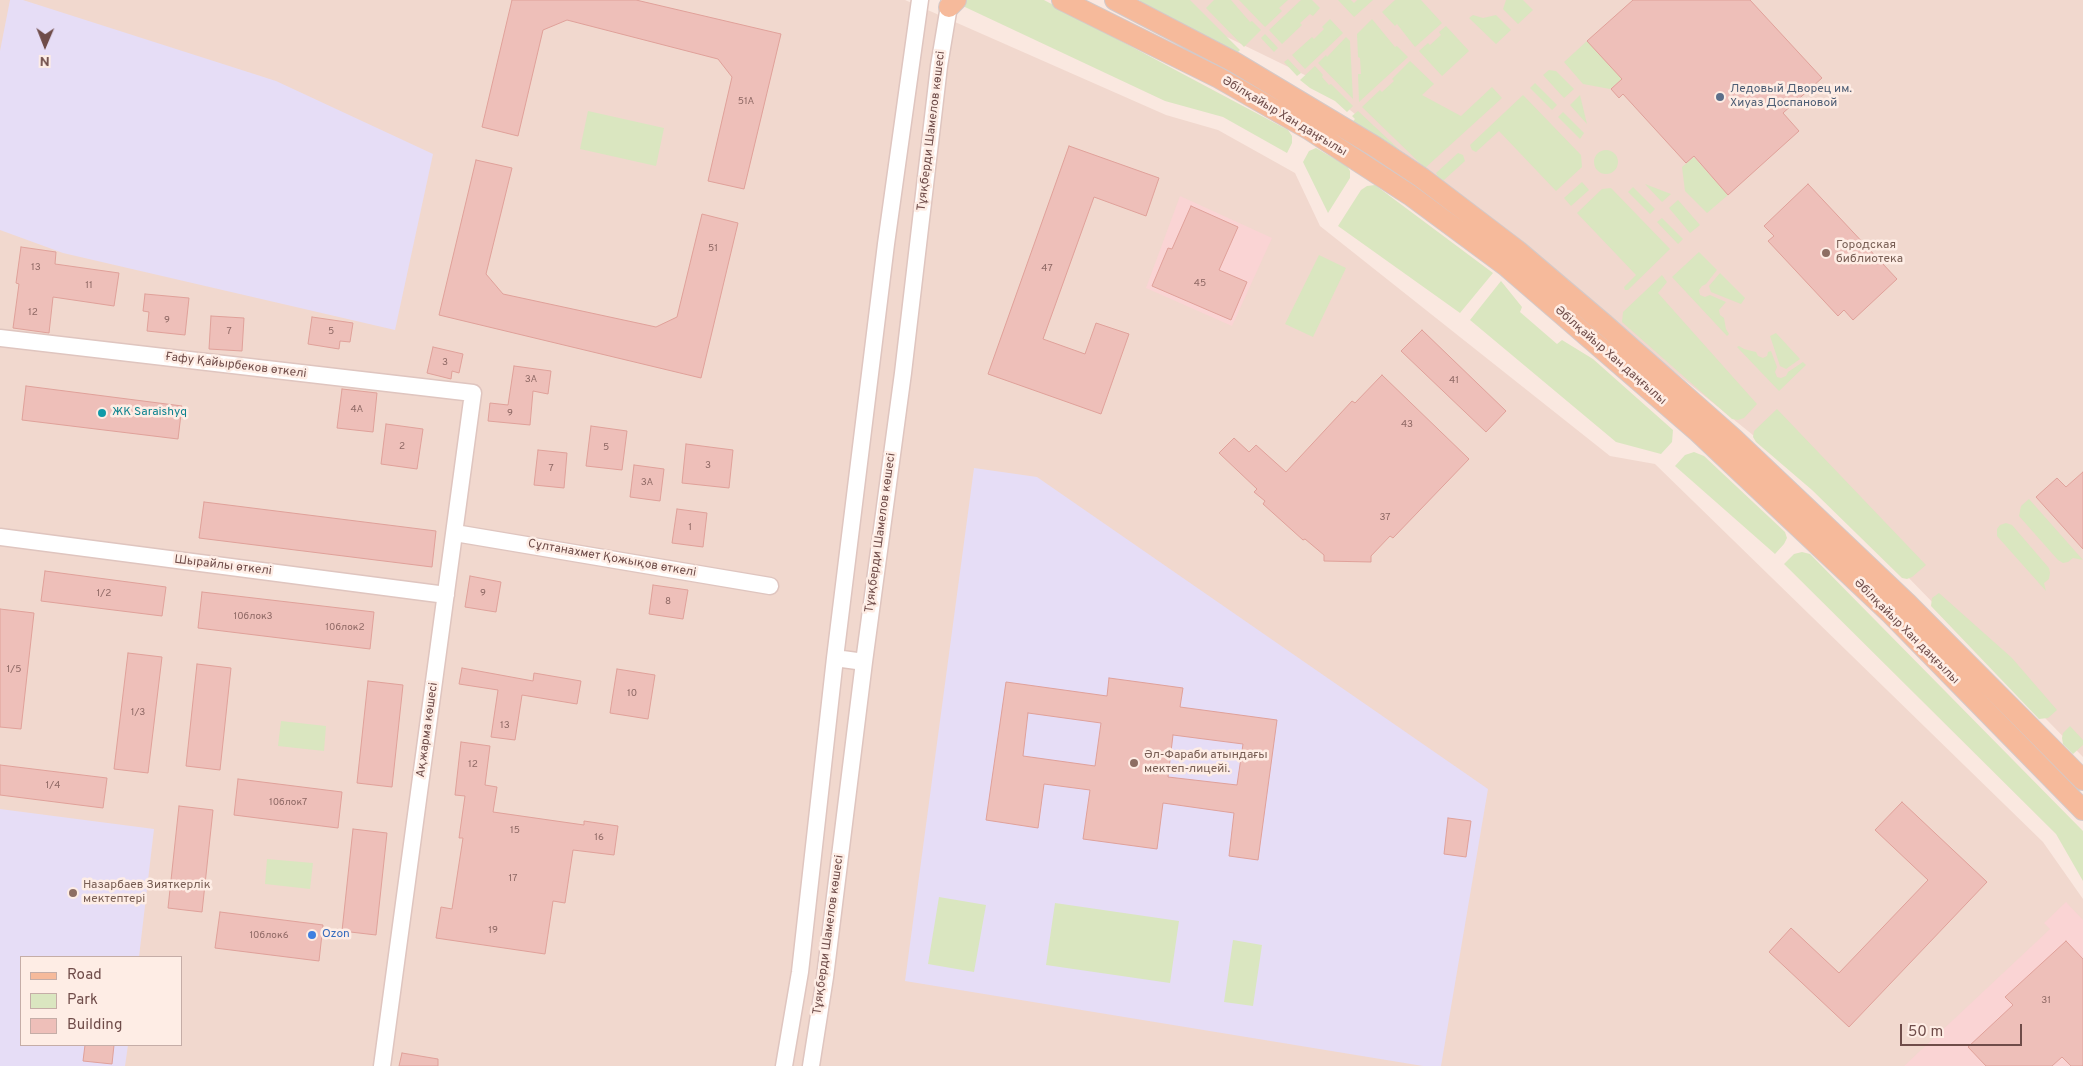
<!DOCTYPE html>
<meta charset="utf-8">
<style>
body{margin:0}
#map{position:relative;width:2083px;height:1066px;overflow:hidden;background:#fae8e0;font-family:Overpass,sans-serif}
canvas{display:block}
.legend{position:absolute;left:20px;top:956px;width:162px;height:90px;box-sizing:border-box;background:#feede5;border:1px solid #c5ada7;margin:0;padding:6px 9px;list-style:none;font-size:15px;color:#6f4c49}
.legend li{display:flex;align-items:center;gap:10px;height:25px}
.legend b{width:25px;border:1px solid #c5ada7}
.north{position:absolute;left:20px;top:20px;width:50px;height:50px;-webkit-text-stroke:4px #feede5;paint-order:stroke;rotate:181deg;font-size:14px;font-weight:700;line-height:20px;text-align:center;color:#6f4c49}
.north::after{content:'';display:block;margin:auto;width:18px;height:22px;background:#6f4c49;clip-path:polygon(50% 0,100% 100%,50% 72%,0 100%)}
.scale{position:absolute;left:1900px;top:1024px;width:122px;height:22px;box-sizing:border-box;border:2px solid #6f4c49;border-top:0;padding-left:6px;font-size:15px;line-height:18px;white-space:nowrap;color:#6f4c49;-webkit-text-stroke:4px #feede5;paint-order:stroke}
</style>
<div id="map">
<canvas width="2083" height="1066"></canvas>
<ul class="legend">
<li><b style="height:6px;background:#f6ba9b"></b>Road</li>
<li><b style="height:14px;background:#dae6c0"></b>Park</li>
<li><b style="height:14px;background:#eebfb9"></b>Building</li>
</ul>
<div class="north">N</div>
<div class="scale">50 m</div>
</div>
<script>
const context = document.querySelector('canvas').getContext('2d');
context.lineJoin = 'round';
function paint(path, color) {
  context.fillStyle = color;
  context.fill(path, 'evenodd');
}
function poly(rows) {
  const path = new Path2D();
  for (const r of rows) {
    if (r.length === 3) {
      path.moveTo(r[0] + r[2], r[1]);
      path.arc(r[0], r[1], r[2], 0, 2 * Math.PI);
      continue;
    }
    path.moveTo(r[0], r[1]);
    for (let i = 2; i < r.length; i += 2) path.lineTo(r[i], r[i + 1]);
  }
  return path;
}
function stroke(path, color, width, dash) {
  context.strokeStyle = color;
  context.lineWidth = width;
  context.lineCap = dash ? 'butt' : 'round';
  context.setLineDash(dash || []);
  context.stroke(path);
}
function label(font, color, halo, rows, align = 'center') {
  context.font = font + ' Overpass,sans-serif';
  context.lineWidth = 5;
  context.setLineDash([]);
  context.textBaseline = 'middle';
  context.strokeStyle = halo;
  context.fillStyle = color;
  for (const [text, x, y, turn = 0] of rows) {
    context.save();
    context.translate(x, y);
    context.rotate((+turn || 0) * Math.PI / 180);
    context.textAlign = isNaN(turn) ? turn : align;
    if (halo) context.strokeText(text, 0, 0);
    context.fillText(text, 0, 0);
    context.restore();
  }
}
paint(poly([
 [0,0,905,0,1166,115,1218,130,1295,173,1320,226,1610,456,1655,464,2043,842,2083,899,2083,1066,0,1066],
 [21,957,181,957,181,1045,21,1045],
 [1151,0,2083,0,2083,757,1831,498,1309,77]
]), '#f1d8ce');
paint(poly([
 [1180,196,1272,238,1232,326,1146,288],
 [2066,902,2083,920,2083,1066,1904,1066,2050,929,2044,923]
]), '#fad4d4');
paint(poly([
 [10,0,23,0,276,81,433,154,395,330,63,253,0,230,0,51],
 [974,468,1037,477,1488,789,1441,1066,1423,1066,905,981],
 [0,809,154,829,139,957,21,957,21,1045,128,1045,125,1066,0,1066]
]), '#e6ddf6');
paint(poly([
 [950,0,1044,0,1288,130,1292,136,1292,143,1287,153,1223,117,1165,101],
 [1140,0,1190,0,1240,50,1233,57,1140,2],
 [1214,0,1231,0,1250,22,1252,21,1261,30,1244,47,1206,8],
 [1239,0,1288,0,1279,8,1282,11,1265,27],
 [1301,0,1312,0,1320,8,1313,16,1310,14,1300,23,1302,25,1282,44,1269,30],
 [1338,0,1351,0,1354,3,1357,0,1373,0,1354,17],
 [1395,0,1421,0,1442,23,1415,47,1397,24,1395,26,1382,12],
 [1506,0,1523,0,1533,10,1518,24,1503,9],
 [1473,15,1483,18,1496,15,1511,30,1496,44,1469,18],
 [1330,19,1343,33,1305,69,1292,55,1312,37,1314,39,1324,29,1322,27],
 [1372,19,1395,47,1397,46,1408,57,1359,102,1358,74,1361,74,1360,58,1358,57,1357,34],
 [1446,26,1469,51,1442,76,1419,51,1428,43,1430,45,1441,35,1439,32],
 [1265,34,1278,48,1274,52,1261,38],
 [1346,37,1350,41,1353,99,1318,63,1326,55,1327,57],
 [1587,41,1622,79,1610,89,1583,84,1564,62],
 [1288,59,1301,73,1297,76,1284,62],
 [1410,61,1434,84,1422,95,1461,116,1492,87,1502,98,1425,168,1362,107,1380,90,1382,92,1394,81,1392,79],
 [1315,66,1323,75,1322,77,1329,85,1331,84,1353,106,1347,112,1335,101,1310,88,1300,80],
 [1549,70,1556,71,1574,89,1564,98,1543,75],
 [1535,83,1557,105,1552,110,1530,88],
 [1523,95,1581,155,1582,167,1556,191,1499,131,1476,152,1472,150,1470,145],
 [1580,95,1587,124,1570,105],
 [588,111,664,128,656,166,580,149],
 [1358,111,1421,170,1352,122,1355,119,1352,116],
 [1563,112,1584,133,1580,139,1558,117],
 [1316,148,1347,166,1350,171,1350,178,1328,213,1303,162,1309,151],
 [1606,162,12],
 [1458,153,1463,155,1465,161,1444,180,1439,178,1436,173],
 [1694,157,1728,195,1707,213,1685,191,1682,167],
 [1582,182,1589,190,1571,206,1564,198],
 [1645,184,1671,194,1662,202],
 [1375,185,1493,273,1460,313,1338,226,1361,190,1367,186],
 [1633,187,1655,209,1650,214,1628,192],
 [1611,188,1670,249,1628,290,1625,290,1624,287,1636,275,1577,213,1602,189],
 [1678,200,1700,225,1690,233,1669,208],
 [1662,218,1683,239,1678,244,1657,222],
 [1699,252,1717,270,1706,284,1702,286,1699,290,1700,295,1705,297,1710,295,1726,302,1719,310,1720,315,1724,318,1726,329,1729,334,1727,336,1672,277],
 [1319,255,1346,268,1313,337,1285,324],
 [1720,273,1745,298,1741,304,1711,292,1709,286],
 [1662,275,1667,282,1658,293,1757,404,1744,418,1738,420,1732,419,1622,322,1623,312],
 [1501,281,1522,307,1520,312,1557,344,1562,340,1593,359,1673,430,1672,442,1661,454,1616,442,1470,320],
 [1776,333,1800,359,1786,369,1780,366,1770,336],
 [1739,346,1744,349,1756,352,1758,356,1763,358,1767,356,1768,352,1771,351,1777,367,1775,372,1777,377,1781,378,1786,376,1788,372,1803,362,1806,365,1779,391,1737,347],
 [1777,409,1926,565,1912,577,1907,579,1902,578,1812,490,1756,442,1753,437,1754,431],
 [1694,452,1704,456,1785,532,1787,538,1784,544,1775,554,1675,466,1685,455],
 [2029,499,2083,560,2073,558,2068,562,2063,563,2058,560,2019,516,2021,506],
 [2006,523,2012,525,2049,568,2050,573,2049,579,2044,583,2046,591,1997,536,1997,529,2000,525],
 [1802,552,1810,554,2083,831,2083,881,2056,834,1784,564,1794,554],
 [1939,593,2012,658,2057,710,2048,718,2039,719,1931,606,1932,598],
 [281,721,326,726,324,751,278,746],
 [2070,726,2083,740,2083,745,2073,754,2063,744,2062,738,2063,733],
 [267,859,313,863,310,889,265,884],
 [939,897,986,905,974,972,928,964],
 [1055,903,1179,921,1170,983,1046,965],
 [1233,940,1262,945,1253,1006,1224,1002]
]), '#dae6c0');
const building = poly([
 [512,0,636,0,781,34,744,189,708,181,732,77,718,59,567,20,543,30,518,136,482,127,512,0],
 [1633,0,1750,0,1822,78,1783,113,1799,131,1728,195,1694,156,1686,163,1623,94,1619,98,1611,89,1622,79,1587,41,1633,0],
 [1069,146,1159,178,1146,216,1094,197,1043,339,1085,354,1096,323,1129,334,1101,414,988,374,1069,146],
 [476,160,512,168,486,274,503,294,656,327,677,317,702,214,738,223,701,378,439,315,476,160],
 [1808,184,1897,279,1853,320,1844,310,1838,316,1768,241,1774,236,1764,226,1808,184],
 [1191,206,1238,227,1219,270,1247,282,1231,320,1152,286,1168,248,1172,249,1191,206],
 [21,247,56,252,55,264,119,273,114,306,53,297,49,333,13,328,19,284,16,283,21,247],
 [145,294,189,298,185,335,147,331,149,312,143,311,145,294],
 [211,316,244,318,242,351,209,349,211,316],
 [312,317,353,323,350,342,340,341,339,349,308,344,312,317],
 [1422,330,1506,411,1486,432,1401,351,1422,330],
 [433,347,463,354,459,373,452,371,451,379,427,373,433,347],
 [514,366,551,371,548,394,533,391,530,425,488,421,490,403,508,405,514,366],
 [1382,375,1469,459,1393,538,1390,536,1371,556,1371,562,1324,561,1324,555,1305,539,1303,540,1263,504,1265,501,1254,492,1257,489,1219,453,1234,438,1249,452,1256,445,1286,472,1352,401,1355,403,1382,375],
 [26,386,182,406,178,439,22,420,26,386],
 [342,389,377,393,373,432,337,428,342,389],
 [386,424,423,429,417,469,381,464,386,424],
 [591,426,627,431,622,470,586,466,591,426],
 [686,444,733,450,729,488,682,483,686,444],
 [538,450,567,453,564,488,534,485,538,450],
 [634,465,664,469,660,501,630,497,634,465],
 [2083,472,2083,549,2036,497,2057,478,2066,487,2083,472],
 [204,502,436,531,432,567,199,538,204,502],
 [677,509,707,513,703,547,672,543,677,509],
 [45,571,166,587,162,616,41,601,45,571],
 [470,576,501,582,496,612,465,607,470,576],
 [653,585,688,590,683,619,649,614,653,585],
 [202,592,374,612,370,649,198,628,202,592],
 [0,609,34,613,21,729,0,727,0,609],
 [128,653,162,657,148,773,114,769,128,653],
 [197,664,231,668,220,770,186,766,197,664],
 [462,668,533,681,534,673,581,681,577,704,522,695,515,740,491,737,498,690,459,684,462,668],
 [617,669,655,675,648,719,610,713,617,669],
 [1109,678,1183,688,1180,707,1277,720,1258,860,1229,856,1234,813,1163,803,1157,849,1083,839,1090,790,1044,784,1038,828,986,820,1006,682,1107,696,1109,678],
 [1028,713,1101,723,1095,766,1023,756,1028,713],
 [1173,735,1243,744,1237,785,1168,777,1173,735],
 [368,681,403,685,392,787,357,783,368,681],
 [461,742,490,746,485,785,497,787,493,812,584,825,584,821,618,826,614,855,573,850,565,903,553,901,545,954,436,938,441,907,452,909,463,838,459,838,465,796,455,795,461,742],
 [0,765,107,778,103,808,0,795,0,765],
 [238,779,342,792,338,828,234,815,238,779],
 [1902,802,1987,882,1849,1027,1769,952,1791,928,1839,973,1928,880,1875,830,1902,802],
 [179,806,213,810,202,912,168,908,179,806],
 [1448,818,1471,821,1466,857,1444,854,1448,818],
 [353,829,387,833,376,935,342,931,353,829],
 [220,912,323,925,319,961,215,948,220,912],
 [2066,941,2083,959,2083,1066,2071,1066,2062,1057,2052,1066,1986,1066,1968,1047,2013,1005,2005,997,2066,941],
 [85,1045,114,1045,112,1064,83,1061,85,1045],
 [402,1053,438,1059,438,1066,399,1066,402,1053]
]);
paint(building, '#eebfb9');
stroke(building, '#e0a19a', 1);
const minor = poly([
 [0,338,473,393,382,1066],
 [455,533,770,586],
 [0,537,446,595],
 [835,658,864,662],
 [784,1066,800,972,835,658,886,244,920,0],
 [811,1066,825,977,864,662,903,373,939,66,950,0]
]);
const major = poly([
 [1062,0,1219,78,1310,130,1410,195,1506,266,1698,432,1891,614,2083,810],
 [1115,0,1234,62,1374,146,1422,178,1518,251,1604,324,1733,438,1908,604,2083,780],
 [949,7,956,0]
]);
stroke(minor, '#dfc5bf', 19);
stroke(major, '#d4c9c8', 22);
stroke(minor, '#fff', 16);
stroke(major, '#f6ba9b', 20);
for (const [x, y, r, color] of [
 [1720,97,5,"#5c6f8a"],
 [1826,253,5,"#8d6e63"],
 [102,413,5,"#0f9aa8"],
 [1134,763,5,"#8d6e63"],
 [73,893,5,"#8d6e63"],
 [312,935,5,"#3f7fe0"]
]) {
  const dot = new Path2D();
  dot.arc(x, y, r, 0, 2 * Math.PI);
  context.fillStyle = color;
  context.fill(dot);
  stroke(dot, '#feede5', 2);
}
label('10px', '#8f6965', null, [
 ["51А",746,102],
 ["51",713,249],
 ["13",36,268],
 ["47",1047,269],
 ["45",1200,284],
 ["11",89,286],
 ["12",33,313],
 ["9",167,321],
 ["7",229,332],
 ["5",331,332],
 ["3",445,363],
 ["3А",531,380],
 ["41",1454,381],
 ["4А",357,410],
 ["9",510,414],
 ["43",1407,425],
 ["2",402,447],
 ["5",606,448],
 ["3",708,466],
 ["7",551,469],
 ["3А",647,483],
 ["37",1385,518],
 ["1",690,528],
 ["1/2",104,594],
 ["9",483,594],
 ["8",668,602],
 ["10блок3",253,617],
 ["10блок2",345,628],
 ["1/5",14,670],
 ["10",632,694],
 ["1/3",138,713],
 ["13",505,726],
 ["12",473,765],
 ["1/4",53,786],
 ["10блок7",288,803],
 ["15",515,831],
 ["16",599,838],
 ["17",513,879],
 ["19",493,931],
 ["10блок6",269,936],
 ["31",2046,1001]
]);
label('12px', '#4e5e75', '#feede5', [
 ["Ледовый Дворец им.",1730,90],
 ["Хиуаз Доспановой",1730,104]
], 'left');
label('12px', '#6f4c49', '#feede5', [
 ["Әбілқайыр Хан даңғылы",1284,117,31],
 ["Тұяқберди Шамелов көшесі",932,131,-83],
 ["Әбілқайыр Хан даңғылы",1610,356,41],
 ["Ғафу Қайырбеков өткелі",236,366,7],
 ["Тұяқберди Шамелов көшесі",881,533,-82],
 ["Сұлтанахмет Қожықов өткелі",612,559,10],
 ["Шырайлы өткелі",223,566,7],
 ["Әбілқайыр Хан даңғылы",1906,632,45],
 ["Ақжарма көшесі",428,730,-82],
 ["Тұяқберди Шамелов көшесі",829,935,-82]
]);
label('12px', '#785e54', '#feede5', [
 ["Городская",1836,246],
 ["библиотека",1836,260],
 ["Әл-Фараби атындағы",1144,756],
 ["мектеп-лицейі.",1144,770],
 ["Назарбаев Зияткерлік",83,886],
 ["мектептері",83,900]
], 'left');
label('12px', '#0d838f', '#feede5', [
 ["ЖК Saraishyq",112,413]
], 'left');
label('12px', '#366cbe', '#feede5', [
 ["Ozon",322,935]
], 'left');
</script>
